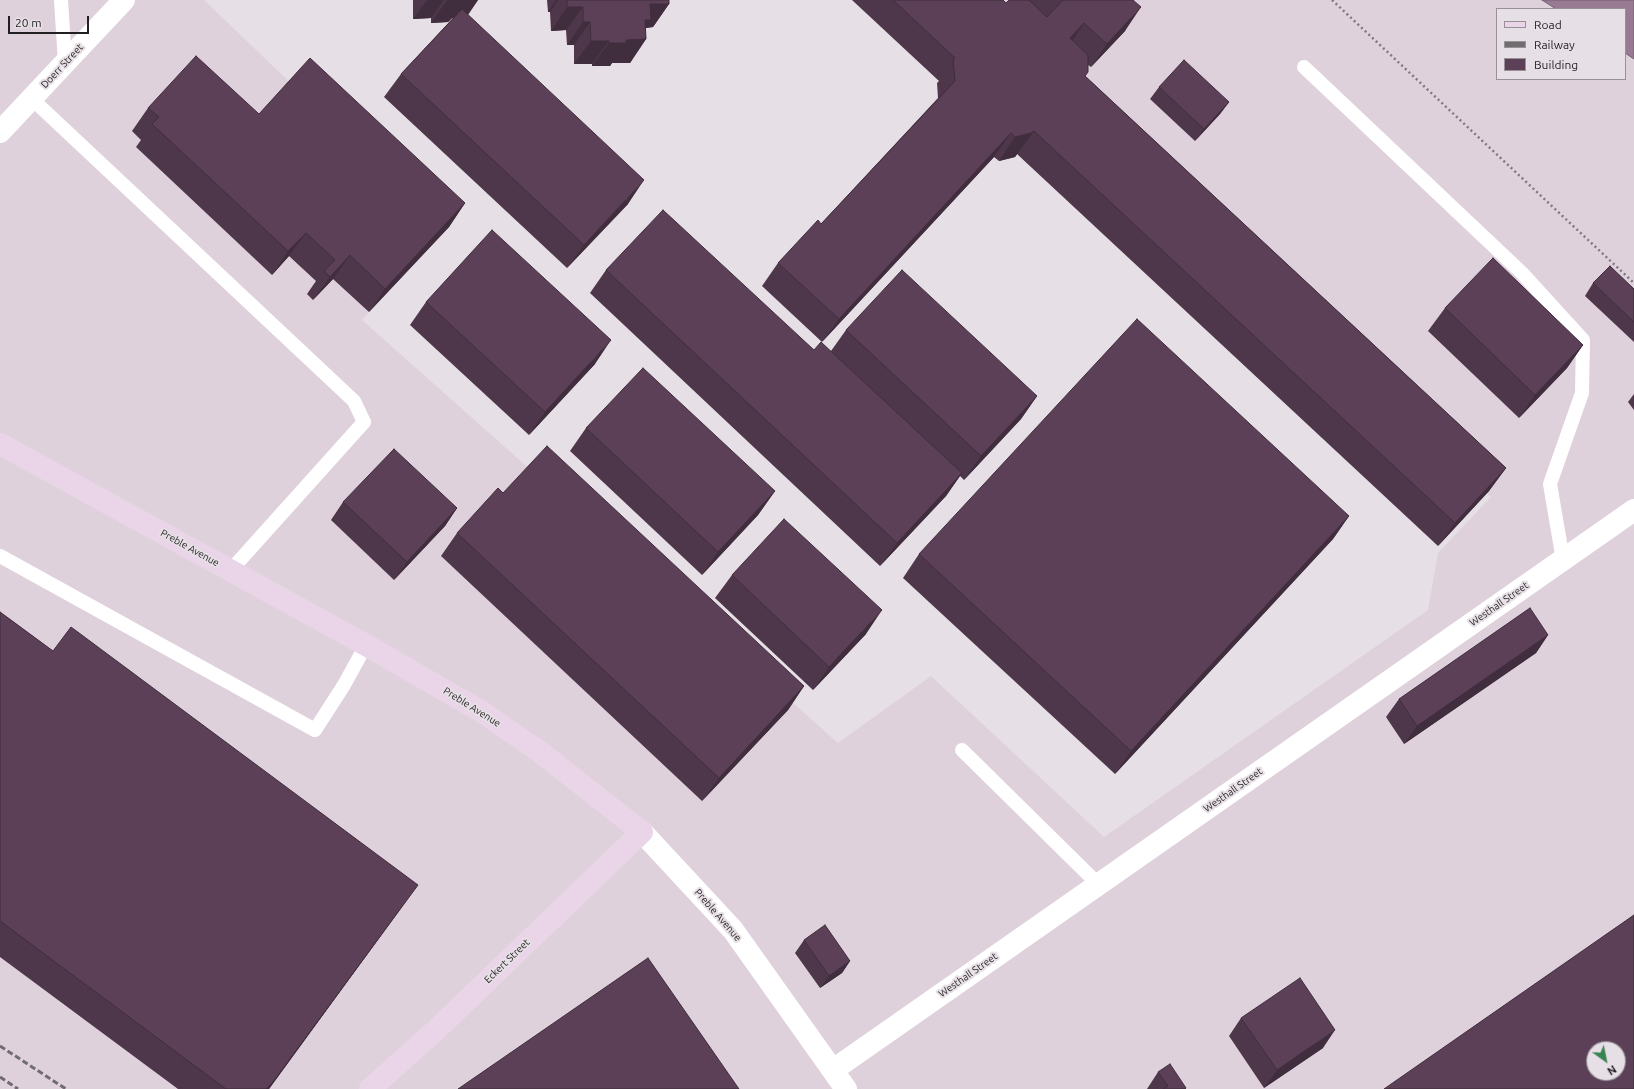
<!DOCTYPE html>
<style>
body{margin:0}
#map{position:relative;width:1634px;height:1089px;overflow:hidden;background:#e6dfe5;font-family:Ubuntu,sans-serif}
canvas{display:block}
.legend{position:absolute;left:1496px;top:8px;width:130px;height:72px;box-sizing:border-box;background:#e6dfe5;border:1px solid #989297;margin:0;padding:5px 7px;list-style:none;font-size:12px;color:#221f21}
.legend li{display:flex;align-items:center;gap:8px;height:20px}
.legend b{width:20px;border:1px solid #989297}
.north{position:absolute;left:1586px;top:1041px;width:40px;height:40px;box-sizing:border-box;background:#e6dfe5;border:1px solid #989297;border-radius:50%;rotate:147deg;font-size:11px;font-weight:700;line-height:16px;text-align:center;color:#221f21}
.north::after{content:'';display:block;margin:auto;width:14px;height:18px;background:#378453;clip-path:polygon(50% 0,100% 100%,50% 72%,0 100%)}
.scale{position:absolute;left:8px;top:16px;width:81px;height:18px;box-sizing:border-box;border:2px solid #221f21;border-top:0;padding-left:5px;font-size:12px;line-height:14px;white-space:nowrap;color:#221f21;-webkit-text-stroke:3px #e6dfe5;paint-order:stroke}
</style>
<div id="map">
<canvas width="1634" height="1089"></canvas>
<ul class="legend">
<li><b style="height:5px;background:#ead4e7"></b>Road</li>
<li><b style="height:5px;background:#706c6f"></b>Railway</li>
<li><b style="height:11px;background:#5c4057"></b>Building</li>
</ul>
<div class="north">N</div>
<div class="scale">20 m</div>
</div>
<script>
const context = document.querySelector('canvas').getContext('2d');
context.lineJoin = 'round';
function paint(path, color) {
  context.fillStyle = color;
  context.fill(path, 'evenodd');
}
function poly(rows) {
  const path = new Path2D();
  for (const r of rows) {
    path.moveTo(r[0], r[1]);
    for (let i = 2; i < r.length; i += 2) path.lineTo(r[i], r[i + 1]);
  }
  return path;
}
function stroke(path, color, width, dash) {
  context.strokeStyle = color;
  context.lineWidth = width;
  context.lineCap = dash ? 'butt' : 'round';
  context.setLineDash(dash || []);
  context.stroke(path);
}
function label(font, color, halo, rows, align = 'center') {
  context.font = font + ' Ubuntu,sans-serif';
  context.lineWidth = 4;
  context.setLineDash([]);
  context.textBaseline = 'middle';
  context.strokeStyle = halo;
  context.fillStyle = color;
  for (const [text, x, y, turn = 0] of rows) {
    context.save();
    context.translate(x, y);
    context.rotate((+turn || 0) * Math.PI / 180);
    context.textAlign = isNaN(turn) ? turn : align;
    if (halo) context.strokeText(text, 0, 0);
    context.fillText(text, 0, 0);
    context.restore();
  }
}
paint(poly([
 [0,0,204,0,443,229,362,320,838,743,931,676,1104,837,1428,610,1438,553,1491,497,1068,100,983,0,1542,0,1556,9,1497,9,1497,79,1625,79,1625,53,1634,59,1634,1089,0,1089],
 [1594,1049,1618,1049,1618,1073,1594,1073]
]), '#dfd1dc');
const water = poly([
 [1542,0,1634,0,1634,59,1625,53,1625,9,1556,9,1542,0]
]);
paint(water, '#997a93');
stroke(water, '#755f71', 1);
stroke(poly([
 [1332,0,1634,283]
]), '#7e797d', 2.5, [2, 3]);
stroke(poly([
 [61,0,65,63],
 [1304,67,1522,273,1583,340,1582,393,1550,484,1563,560],
 [31,98,354,401,364,422,231,570],
 [0,556,315,730,344,685,366,645],
 [962,750,1098,884]
]), '#fff', 14);
stroke(poly([
 [0,132,124,0],
 [642,832,733,930,846,1089],
 [833,1070,1634,510]
]), '#fff', 22);
stroke(poly([
 [0,444,366,645,482,712,540,752,642,832,436,1030,370,1089]
]), '#ead4e7', 22);
stroke(poly([
 [0,1046,66,1089],
 [0,1077,18,1089]
]), '#706c6f', 3, [6, 3]);
paint(poly([
 [413,0,478,0,468,15,628,204,567,268,384,97,401,74,453,18,452,18,448,22,431,23,431,18,413,19],
 [547,0,669,0,669,4,653,27,646,28,646,39,630,63,612,63,610,66,592,66,592,64,574,64,574,45,567,45,566,30,551,31,550,12,548,12],
 [852,0,1003,0,1006,3,1009,0,1133,0,1125,31,1091,67,1088,65,1085,76,1506,468,1489,491,1438,546,1017,154,1015,157,999,161,994,157,822,342,762,286,778,263,821,224,938,98,937,83,939,81],
 [1159,87,1229,102,1220,114,1195,141,1150,99],
 [148,108,259,114,465,203,449,227,369,312,333,279,313,300,307,294,316,281,289,256,272,275,136,147,141,140,132,131],
 [606,270,814,350,831,351,846,330,1037,396,1021,419,964,480,960,476,946,496,880,566,590,293],
 [1593,283,1634,289,1634,342,1585,296],
 [426,302,595,364,529,435,410,325],
 [1445,308,1583,345,1567,368,1519,418,1428,331],
 [1634,394,1634,410,1628,402],
 [586,428,775,491,758,515,702,575,570,451],
 [503,493,804,686,788,710,702,801,441,556,457,533],
 [343,502,457,508,445,526,394,580,331,520],
 [1349,516,1333,539,1115,774,903,578,919,554],
 [732,575,866,634,813,690,715,598],
 [0,612,401,908,269,1089,178,1089,0,957],
 [1548,635,1536,653,1404,744,1386,717,1399,699],
 [804,940,850,961,842,973,820,988,795,953],
 [1241,1018,1323,1048,1264,1088,1229,1036],
 [1158,1072,1186,1088,1185,1089,1147,1089]
]), '#4f374b');
paint(poly([
 [427,0,444,0,431,18,413,19],
 [447,0,478,0,466,17,452,18,448,22,431,23],
 [556,0,558,0,550,12,548,12],
 [650,4,669,4,653,27,645,28,646,39,630,63,612,63,610,66,592,66,609,43,626,40],
 [567,7,583,7,566,30,551,31],
 [1141,7,1125,31,1091,67,1107,44],
 [583,22,590,22,574,45,567,45],
 [1084,23,1068,47,1070,38],
 [591,41,609,41,592,64,574,64],
 [1229,102,1220,114,1195,141,1204,129],
 [1034,131,1015,157,999,161,1015,137],
 [1011,133,994,157,822,342,839,319],
 [644,180,628,204,567,268,584,245],
 [465,203,449,227,369,312,385,289],
 [306,233,289,256,272,275,288,251],
 [350,255,333,279,313,300,330,277],
 [611,340,595,364,529,435,545,412],
 [1583,345,1567,368,1519,418,1535,395],
 [1037,396,1021,419,964,480,981,456],
 [1506,468,1489,491,1438,546,1455,523],
 [962,473,946,496,880,566,897,543],
 [775,491,758,515,702,575,718,552],
 [457,508,445,526,394,580,407,562],
 [1349,516,1333,539,1115,774,1131,751],
 [882,610,866,634,813,690,829,667],
 [1548,635,1536,653,1404,744,1417,726],
 [804,686,788,710,702,801,719,778],
 [418,885,401,908,269,1089,266,1089],
 [850,961,842,973,820,988,829,976],
 [1335,1030,1323,1048,1264,1088,1277,1070]
]), '#402d3d');
const building = poly([
 [567,0,669,0,669,4,650,4,651,20,645,20,646,39,626,40,626,43,609,43,609,41,591,41,590,22,583,22,583,7,567,7,567,0],
 [893,0,1003,0,1006,3,1009,0,1029,0,1047,17,1063,0,1133,0,1141,7,1107,44,1084,23,1070,38,1088,55,1088,72,1085,76,1506,468,1455,523,1034,131,1031,133,1015,137,1011,133,839,319,778,263,818,220,821,224,955,81,953,59,955,58,893,0],
 [462,9,644,180,584,245,401,74,462,9],
 [196,56,259,114,310,58,465,203,385,289,350,255,330,277,324,271,335,260,306,233,288,251,152,124,159,117,148,108,196,56],
 [1184,60,1229,102,1204,129,1159,87,1184,60],
 [663,210,814,350,821,342,962,473,897,543,606,270,663,210],
 [492,230,611,340,545,412,426,302,492,230],
 [1493,258,1583,345,1535,395,1445,308,1493,258],
 [1610,266,1634,289,1634,322,1593,283,1610,266],
 [902,270,1037,396,981,456,846,330,902,270],
 [1137,319,1349,516,1131,751,919,554,1137,319],
 [643,368,775,491,718,552,586,428,643,368],
 [547,446,804,686,719,778,457,533,498,488,503,493,547,446],
 [394,449,457,508,407,562,343,502,394,449],
 [784,519,882,610,829,667,732,575,784,519],
 [1530,608,1548,635,1417,726,1399,699,1530,608],
 [0,612,53,651,71,627,418,885,273,1082,266,1089,226,1089,0,921,0,612],
 [1634,915,1634,1089,1384,1089,1634,915],
 [1594,1049,1618,1049,1618,1073,1594,1073,1594,1049],
 [825,925,850,961,829,976,804,940,825,925],
 [648,958,739,1089,458,1089,648,958],
 [1300,978,1335,1030,1277,1070,1241,1018,1300,978],
 [1170,1064,1186,1088,1185,1089,1163,1089,1168,1086,1158,1072,1170,1064]
]);
paint(building, '#5c4057');
stroke(building, '#402d3d', 1);
label('10px', '#221f21', '#e6dfe5', [
 ["Doerr Street",62,66,-47],
 ["Preble Avenue",190,548,29],
 ["Westhall Street",1499,604,-35],
 ["Preble Avenue",472,707,32],
 ["Westhall Street",1233,790,-35],
 ["Preble Avenue",718,915,49],
 ["Eckert Street",507,961,-44],
 ["Westhall Street",968,975,-35]
]);
</script>
